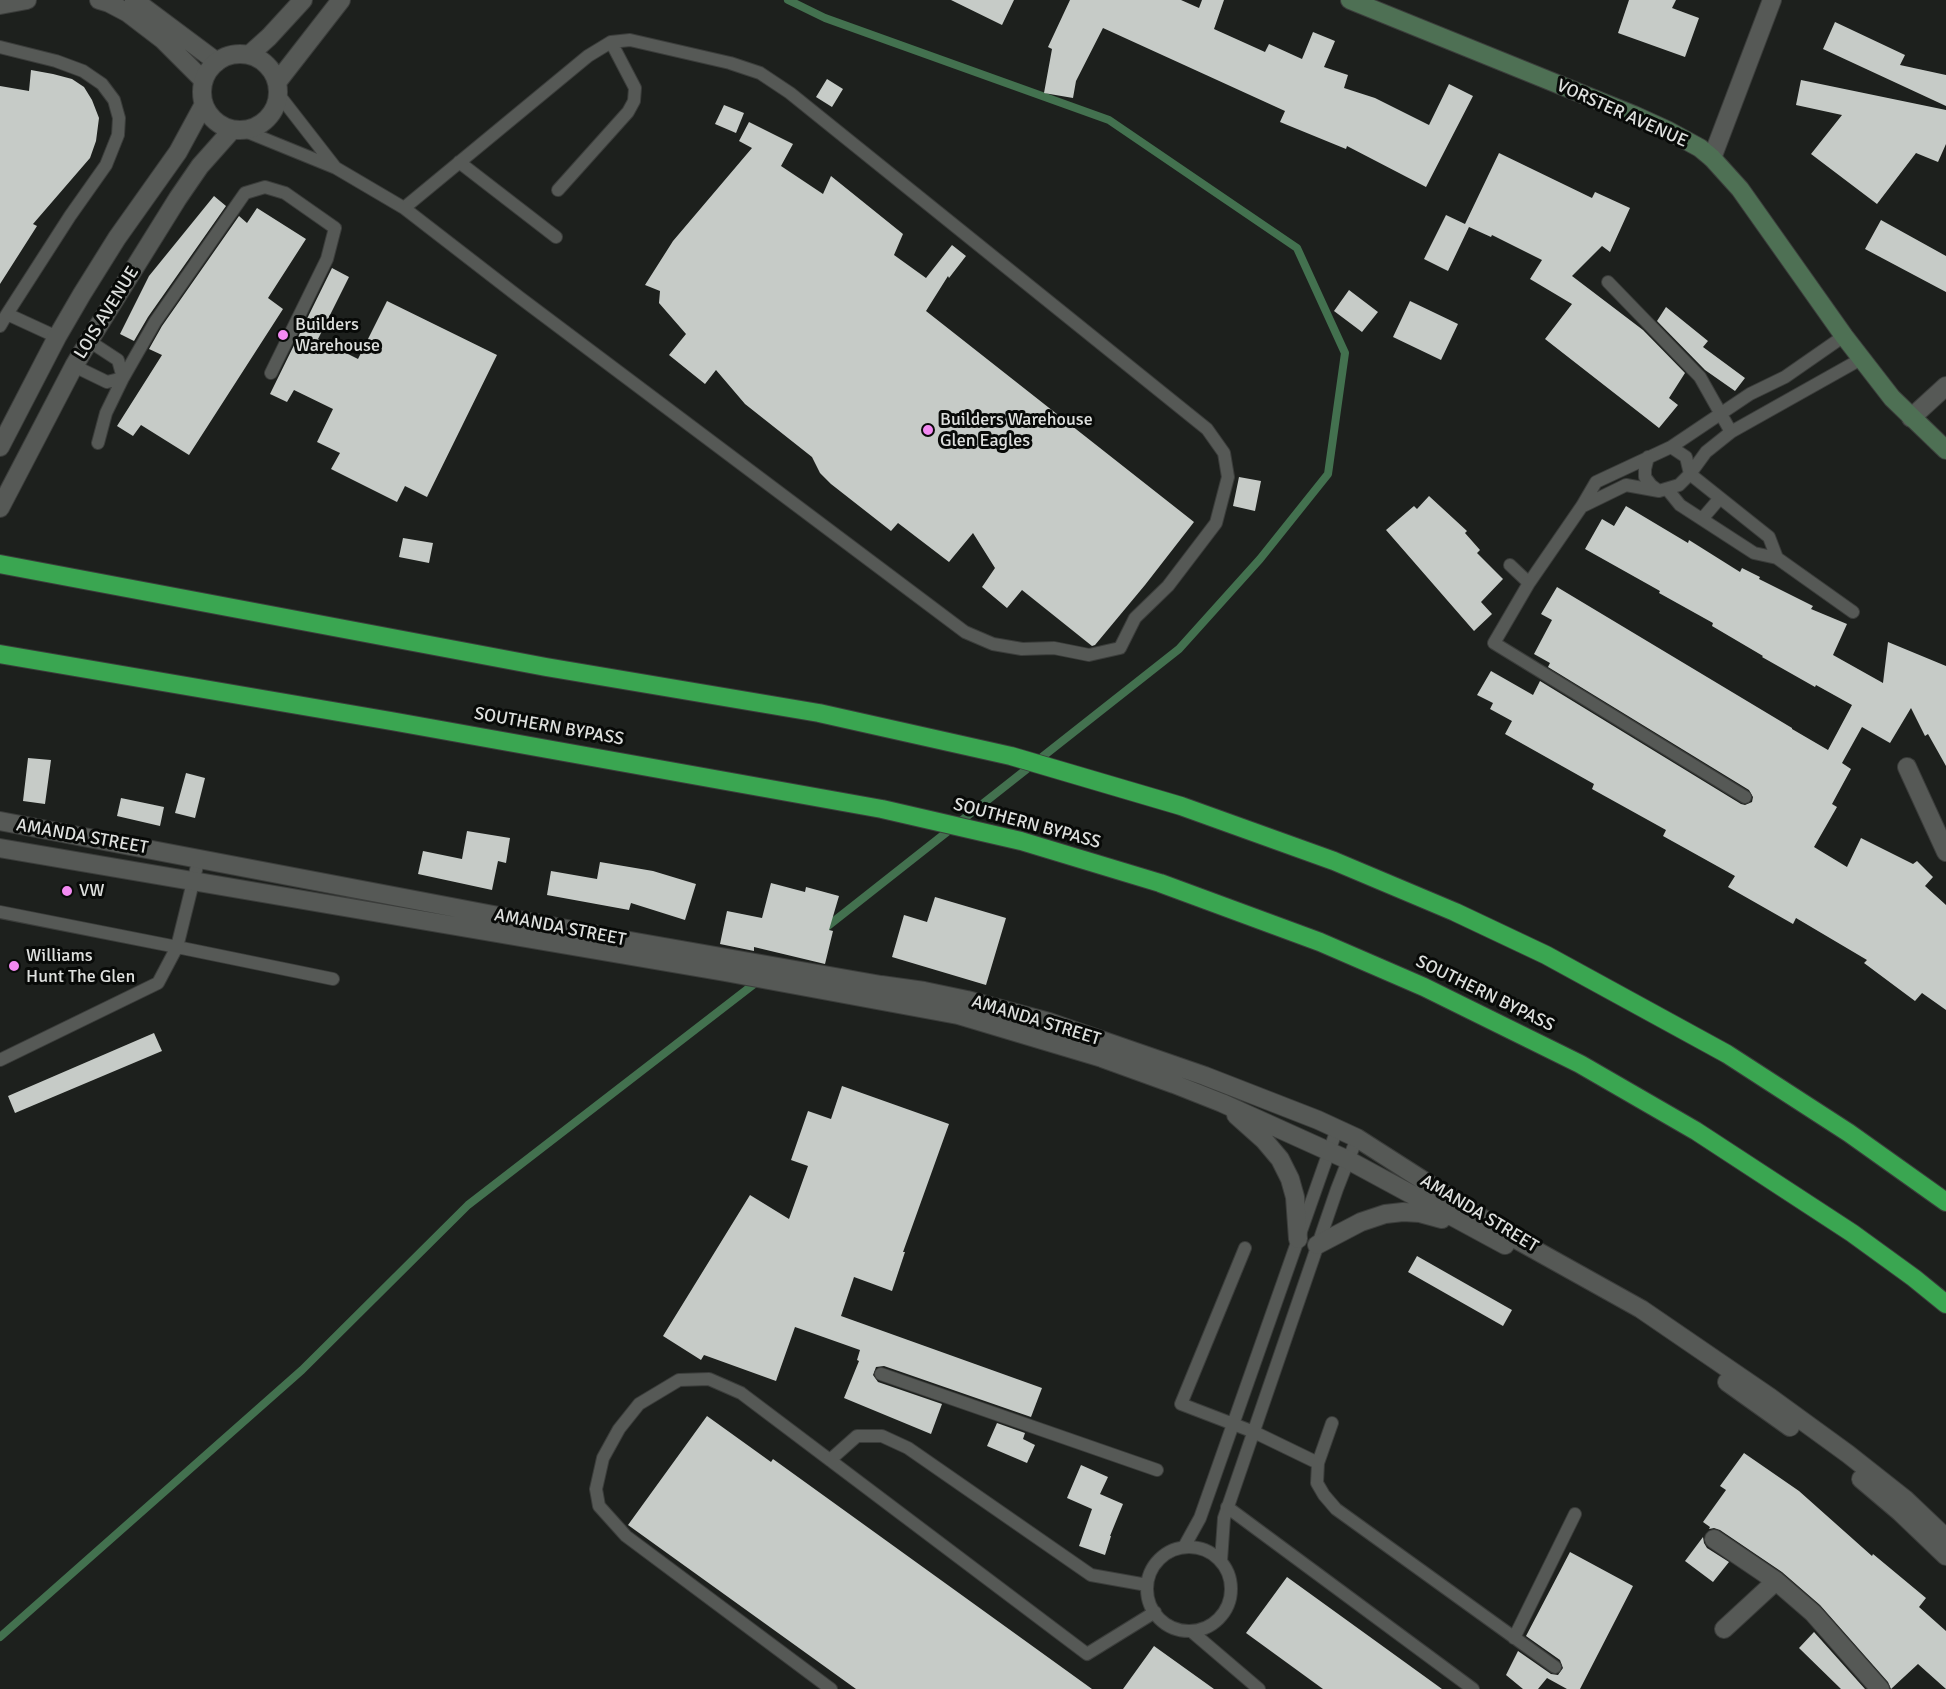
<!DOCTYPE html>
<style>
body{margin:0}
canvas{display:block;background:#1d201d}
</style>
<canvas width="1946" height="1689"></canvas>
<script>
const context = document.querySelector('canvas').getContext('2d');
context.lineJoin = 'round';
function poly(rows) {
  const path = new Path2D();
  for (const r of rows) {
    if (r.length === 3) {
      path.moveTo(r[0] + r[2], r[1]);
      path.arc(r[0], r[1], r[2], 0, 2 * Math.PI);
      continue;
    }
    path.moveTo(r[0], r[1]);
    for (let i = 2; i < r.length; i += 2) path.lineTo(r[i], r[i + 1]);
  }
  return path;
}
function stroke(path, color, width, dash) {
  context.strokeStyle = color;
  context.lineWidth = width;
  context.lineCap = dash ? 'butt' : 'round';
  context.setLineDash(dash || []);
  context.stroke(path);
}
function paint(path, color) {
  context.fillStyle = color;
  context.fill(path, 'evenodd');
}
function label(font, color, halo, rows, align = 'center') {
  context.font = font + ' Signika,sans-serif';
  context.lineWidth = 6;
  context.setLineDash([]);
  context.textBaseline = 'middle';
  context.strokeStyle = halo;
  context.fillStyle = color;
  for (const [text, x, y, turn = 0] of rows) {
    context.save();
    context.translate(x, y);
    context.rotate((+turn || 0) * Math.PI / 180);
    context.textAlign = isNaN(turn) ? turn : align;
    if (halo) context.strokeText(text, 0, 0);
    context.fillText(text, 0, 0);
    context.restore();
  }
}
stroke(poly([
 [788,0,825,18,1109,120,1297,248,1345,353,1328,474,1260,559,1179,649,824,929],
 [0,1637,302,1370,468,1205,758,981]
]), '#43714f', 8);
paint(poly([
 [951,0,1014,0,1002,25],
 [1070,0,1181,0,1199,8,1202,0,1224,0,1214,29,1265,52,1269,44,1302,59,1313,32,1335,41,1324,67,1348,75,1344,88,1375,98,1429,125,1449,84,1473,96,1426,187,1347,146,1346,149,1280,122,1285,111,1103,28,1076,81,1073,98,1044,93,1052,49,1048,47],
 [1629,0,1676,0,1672,8,1699,18,1685,57,1618,33],
 [1835,22,1905,55,1900,65,1946,75,1946,106,1823,49],
 [31,70,53,74,72,79,84,87,92,100,99,118,96,141,90,158,33,224,37,226,0,284,0,86,29,91],
 [827,79,843,89,832,107,816,97],
 [1801,80,1946,110,1946,144,1938,162,1916,153,1877,204,1811,154,1842,115,1796,105],
 [724,105,744,113,736,133,715,124],
 [749,122,793,144,781,166,823,194,831,176,903,234,894,255,926,278,952,245,966,256,949,278,948,276,926,311,1194,522,1145,585,1095,645,1092,646,1022,590,1007,608,982,587,995,568,973,533,949,562,898,523,891,531,831,484,820,473,812,457,745,404,716,370,705,384,669,355,686,334,659,303,660,291,645,285,673,241,752,148,739,141],
 [1499,153,1592,198,1595,192,1630,208,1610,252,1602,246,1572,276,1643,330,1685,373,1669,398,1678,405,1659,428,1545,339,1572,304,1530,279,1542,260,1492,235,1491,237,1469,227,1448,271,1424,259,1446,215,1465,224],
 [214,196,226,206,148,317,134,341,120,334,149,276],
 [257,208,306,239,268,298,283,309,189,455,141,425,133,436,117,426,162,355,149,349,162,326,239,216,247,223],
 [1881,220,1946,256,1946,292,1865,249],
 [332,268,349,277,318,339,358,359,387,301,497,355,427,497,405,486,397,502,331,469,340,453,317,442,333,409,294,390,287,402,270,394],
 [1349,290,1378,312,1362,332,1334,311],
 [1410,301,1458,324,1441,360,1393,337],
 [1666,307,1708,341,1703,347,1745,378,1735,391,1705,370,1657,321],
 [1239,477,1261,481,1255,511,1233,506],
 [1429,496,1467,531,1465,533,1480,550,1477,553,1503,579,1481,602,1492,614,1474,631,1386,530,1414,506,1417,509],
 [1626,506,1688,543,1689,540,1740,572,1742,568,1760,577,1759,579,1813,606,1811,609,1847,624,1833,655,1883,683,1888,642,1946,666,1946,766,1928,734,1925,736,1911,708,1890,743,1862,727,1842,763,1851,769,1832,804,1837,807,1814,847,1847,867,1861,838,1913,864,1917,861,1933,877,1925,886,1946,905,1946,1010,1922,993,1915,1001,1864,963,1867,960,1796,918,1793,924,1728,887,1735,876,1663,836,1666,830,1592,789,1594,784,1505,734,1512,721,1490,709,1493,703,1477,695,1491,671,1533,695,1540,681,1741,804,1745,805,1752,802,1753,797,1749,790,1548,667,1550,663,1534,654,1552,620,1541,614,1557,587,1792,728,1792,729,1828,750,1852,705,1816,685,1815,687,1762,657,1763,656,1712,626,1713,623,1659,593,1660,591,1585,549,1602,519,1614,526],
 [403,538,433,543,429,563,399,557],
 [28,758,51,760,45,804,23,801],
 [186,773,205,778,195,818,175,813],
 [121,798,164,807,160,826,117,816],
 [467,831,510,838,506,863,498,861,492,890,418,874,423,851,462,859],
 [600,862,653,871,696,884,685,920,631,903,629,910,547,895,551,871,597,879],
 [771,883,805,892,806,887,839,896,829,930,833,931,825,964,754,947,754,951,720,944,727,911,762,918],
 [935,897,1006,918,986,985,892,957,904,915,927,922],
 [154,1033,162,1051,15,1113,8,1096],
 [842,1086,949,1124,903,1252,905,1252,892,1291,854,1277,841,1316,1042,1388,1031,1417,884,1366,876,1367,873,1375,878,1382,942,1404,931,1434,844,1398,859,1361,857,1360,860,1350,795,1327,776,1381,704,1355,701,1360,663,1336,750,1195,789,1219,808,1166,791,1160,808,1111,831,1119],
 [1417,1256,1512,1310,1503,1326,1408,1272],
 [707,1416,771,1462,773,1459,1092,1689,856,1689,628,1525],
 [997,1423,1025,1433,1023,1439,1035,1445,1027,1463,987,1446],
 [1744,1453,1799,1491,1872,1556,1873,1554,1926,1598,1919,1607,1946,1631,1946,1689,1918,1664,1891,1689,1888,1682,1820,1605,1782,1572,1720,1530,1714,1528,1709,1529,1710,1527,1703,1522,1726,1490,1720,1486],
 [1081,1465,1108,1477,1100,1494,1123,1504,1110,1536,1111,1536,1105,1555,1079,1546,1092,1509,1067,1498],
 [1703,1537,1704,1543,1707,1548,1729,1562,1713,1582,1685,1561],
 [1570,1552,1633,1586,1580,1689,1567,1689,1547,1678,1538,1689,1523,1689,1506,1675,1518,1651,1551,1674,1558,1675,1563,1668,1560,1660,1526,1636],
 [1287,1577,1442,1689,1323,1689,1246,1633],
 [1814,1632,1865,1689,1841,1689,1799,1648],
 [1154,1646,1214,1689,1123,1689]
]), '#c6cbc7');
const service = poly([
 [0,47,56,61,83,71,102,84,114,100,119,118,118,135,106,165,70,216,7,314],
 [279,95,335,167],
 [245,131,336,168,404,208,519,297,965,632,993,644,1022,649,1054,648,1089,655,1120,648,1135,618,1168,586,1216,523,1228,477,1224,453,1207,429,790,93,760,73,730,63,630,40,611,42,588,56,404,208],
 [459,162,556,237],
 [558,190,628,112,634,101,635,88,611,42],
 [1608,282,1700,377,1731,432],
 [0,326,7,314,57,337],
 [89,341,118,360,123,378],
 [74,366,107,382,123,378],
 [98,443,106,413,123,378,155,322,245,193,265,187,285,193,335,228,327,259,271,373],
 [1648,457,1645,469,1645,477,1651,485,1659,491],
 [1667,489,1680,505,1754,553,1777,558,1769,537,1690,474,1686,457,1671,447],
 [1583,506,1626,485,1659,491,1679,485,1690,474,1706,452,1731,432,1861,359],
 [1702,519,1720,498],
 [1777,558,1853,612],
 [1510,565,1529,583],
 [1745,797,1494,643,1529,583,1582,506,1596,482,1671,447,1750,394,1785,377,1844,336],
 [0,912,177,947,199,858],
 [0,1060,158,983,177,947,333,979],
 [1245,1248,1181,1404,1254,1432,1318,1463,1332,1423],
 [881,1374,1157,1470],
 [830,1460,857,1436,882,1436,908,1448,1091,1575,1147,1585],
 [1318,1463,1317,1483,1324,1495,1336,1509,1555,1667],
 [1227,1507,1473,1689],
 [1184,1547,1200,1518,1337,1129],
 [1189,1589,42],
 [1221,1561,1224,1518,1337,1189,1357,1138],
 [1191,1631,1259,1689],
 [1514,1638,1575,1514],
 [831,1689,626,1536,599,1506,596,1489,603,1458,619,1429,639,1404,679,1380,709,1379,741,1393,1087,1654,1155,1612]
]);
const minor = poly([
 [99,0,109,3,128,13,162,39,203,80],
 [134,0,217,62],
 [0,5,27,0],
 [1911,418,1946,386],
 [1907,767,1946,852],
 [1714,1539,1776,1581,1813,1613,1880,1689],
 [1724,1629,1776,1581]
]);
const tertiary = poly([
 [240,92,38],
 [249,55,269,37,303,0],
 [278,81,341,0],
 [1712,158,1772,0],
 [0,447,57,337,82,294,117,238,178,152,204,104],
 [0,508,74,366,89,341,178,198,200,166,232,130],
 [0,821,630,941,881,985,924,991,967,1000,1049,1022,1205,1076,1318,1120,1357,1138,1510,1236,1641,1309,1771,1398,1848,1454,1905,1499,1946,1538],
 [0,848,725,972,958,1015,1102,1058,1174,1084,1222,1103,1348,1160,1505,1245],
 [1236,1115,1264,1140,1280,1159,1290,1179,1295,1197,1298,1239],
 [1317,1245,1361,1222,1385,1214,1403,1212,1420,1213,1442,1219],
 [1727,1382,1790,1427],
 [1861,1479,1900,1512,1946,1556]
]);
const secondary = poly([
 [1350,0,1634,115,1667,130,1700,148,1712,158,1740,189,1844,336,1892,398,1946,450]
]);
const motorway = poly([
 [0,564,546,667,819,713,1011,756,1181,806,1334,861,1455,912,1546,955,1727,1054,1849,1133,1946,1202],
 [0,654,391,721,882,809,1021,841,1160,883,1320,942,1424,987,1580,1064,1696,1131,1852,1233,1914,1278,1946,1304]
]);
stroke(service, '#3b3d3b', 14);
stroke(minor, '#3b3d3b', 20);
stroke(tertiary, '#3b3d3b', 20);
stroke(secondary, '#3b3d3b', 20);
stroke(motorway, '#3b3d3b', 20);
stroke(service, '#565956', 12);
stroke(minor, '#565956', 18);
stroke(tertiary, '#565956', 18);
stroke(secondary, '#4e7054', 18);
stroke(motorway, '#3aa651', 18);
for (const [x, y, r, color] of [
 [283,335,6,"#f38af2"],
 [928,430,6,"#f38af2"],
 [67,891,6,"#f38af2"],
 [14,966,6,"#f38af2"]
]) {
  const dot = new Path2D();
  dot.arc(x, y, r, 0, 2 * Math.PI);
  context.fillStyle = color;
  context.fill(dot);
  stroke(dot, '#080a08', 2);
}
label('18px', '#dee0de', '#080a08', [
 ["VORSTER AVENUE",1622,114,24],
 ["LOIS AVENUE",107,313,-58],
 ["SOUTHERN BYPASS",549,727,10],
 ["SOUTHERN BYPASS",1027,824,15],
 ["AMANDA STREET",82,837,10],
 ["AMANDA STREET",560,928,11],
 ["SOUTHERN BYPASS",1485,994,26],
 ["AMANDA STREET",1036,1021,17],
 ["AMANDA STREET",1479,1214,31]
]);
label('18px', '#dee0de', '#080a08', [
 ["Builders",295,325],
 ["Warehouse",295,346],
 ["Builders Warehouse",940,420],
 ["Glen Eagles",940,441],
 ["VW",79,891],
 ["Williams",26,956],
 ["Hunt The Glen",26,977]
], 'left');
</script>
